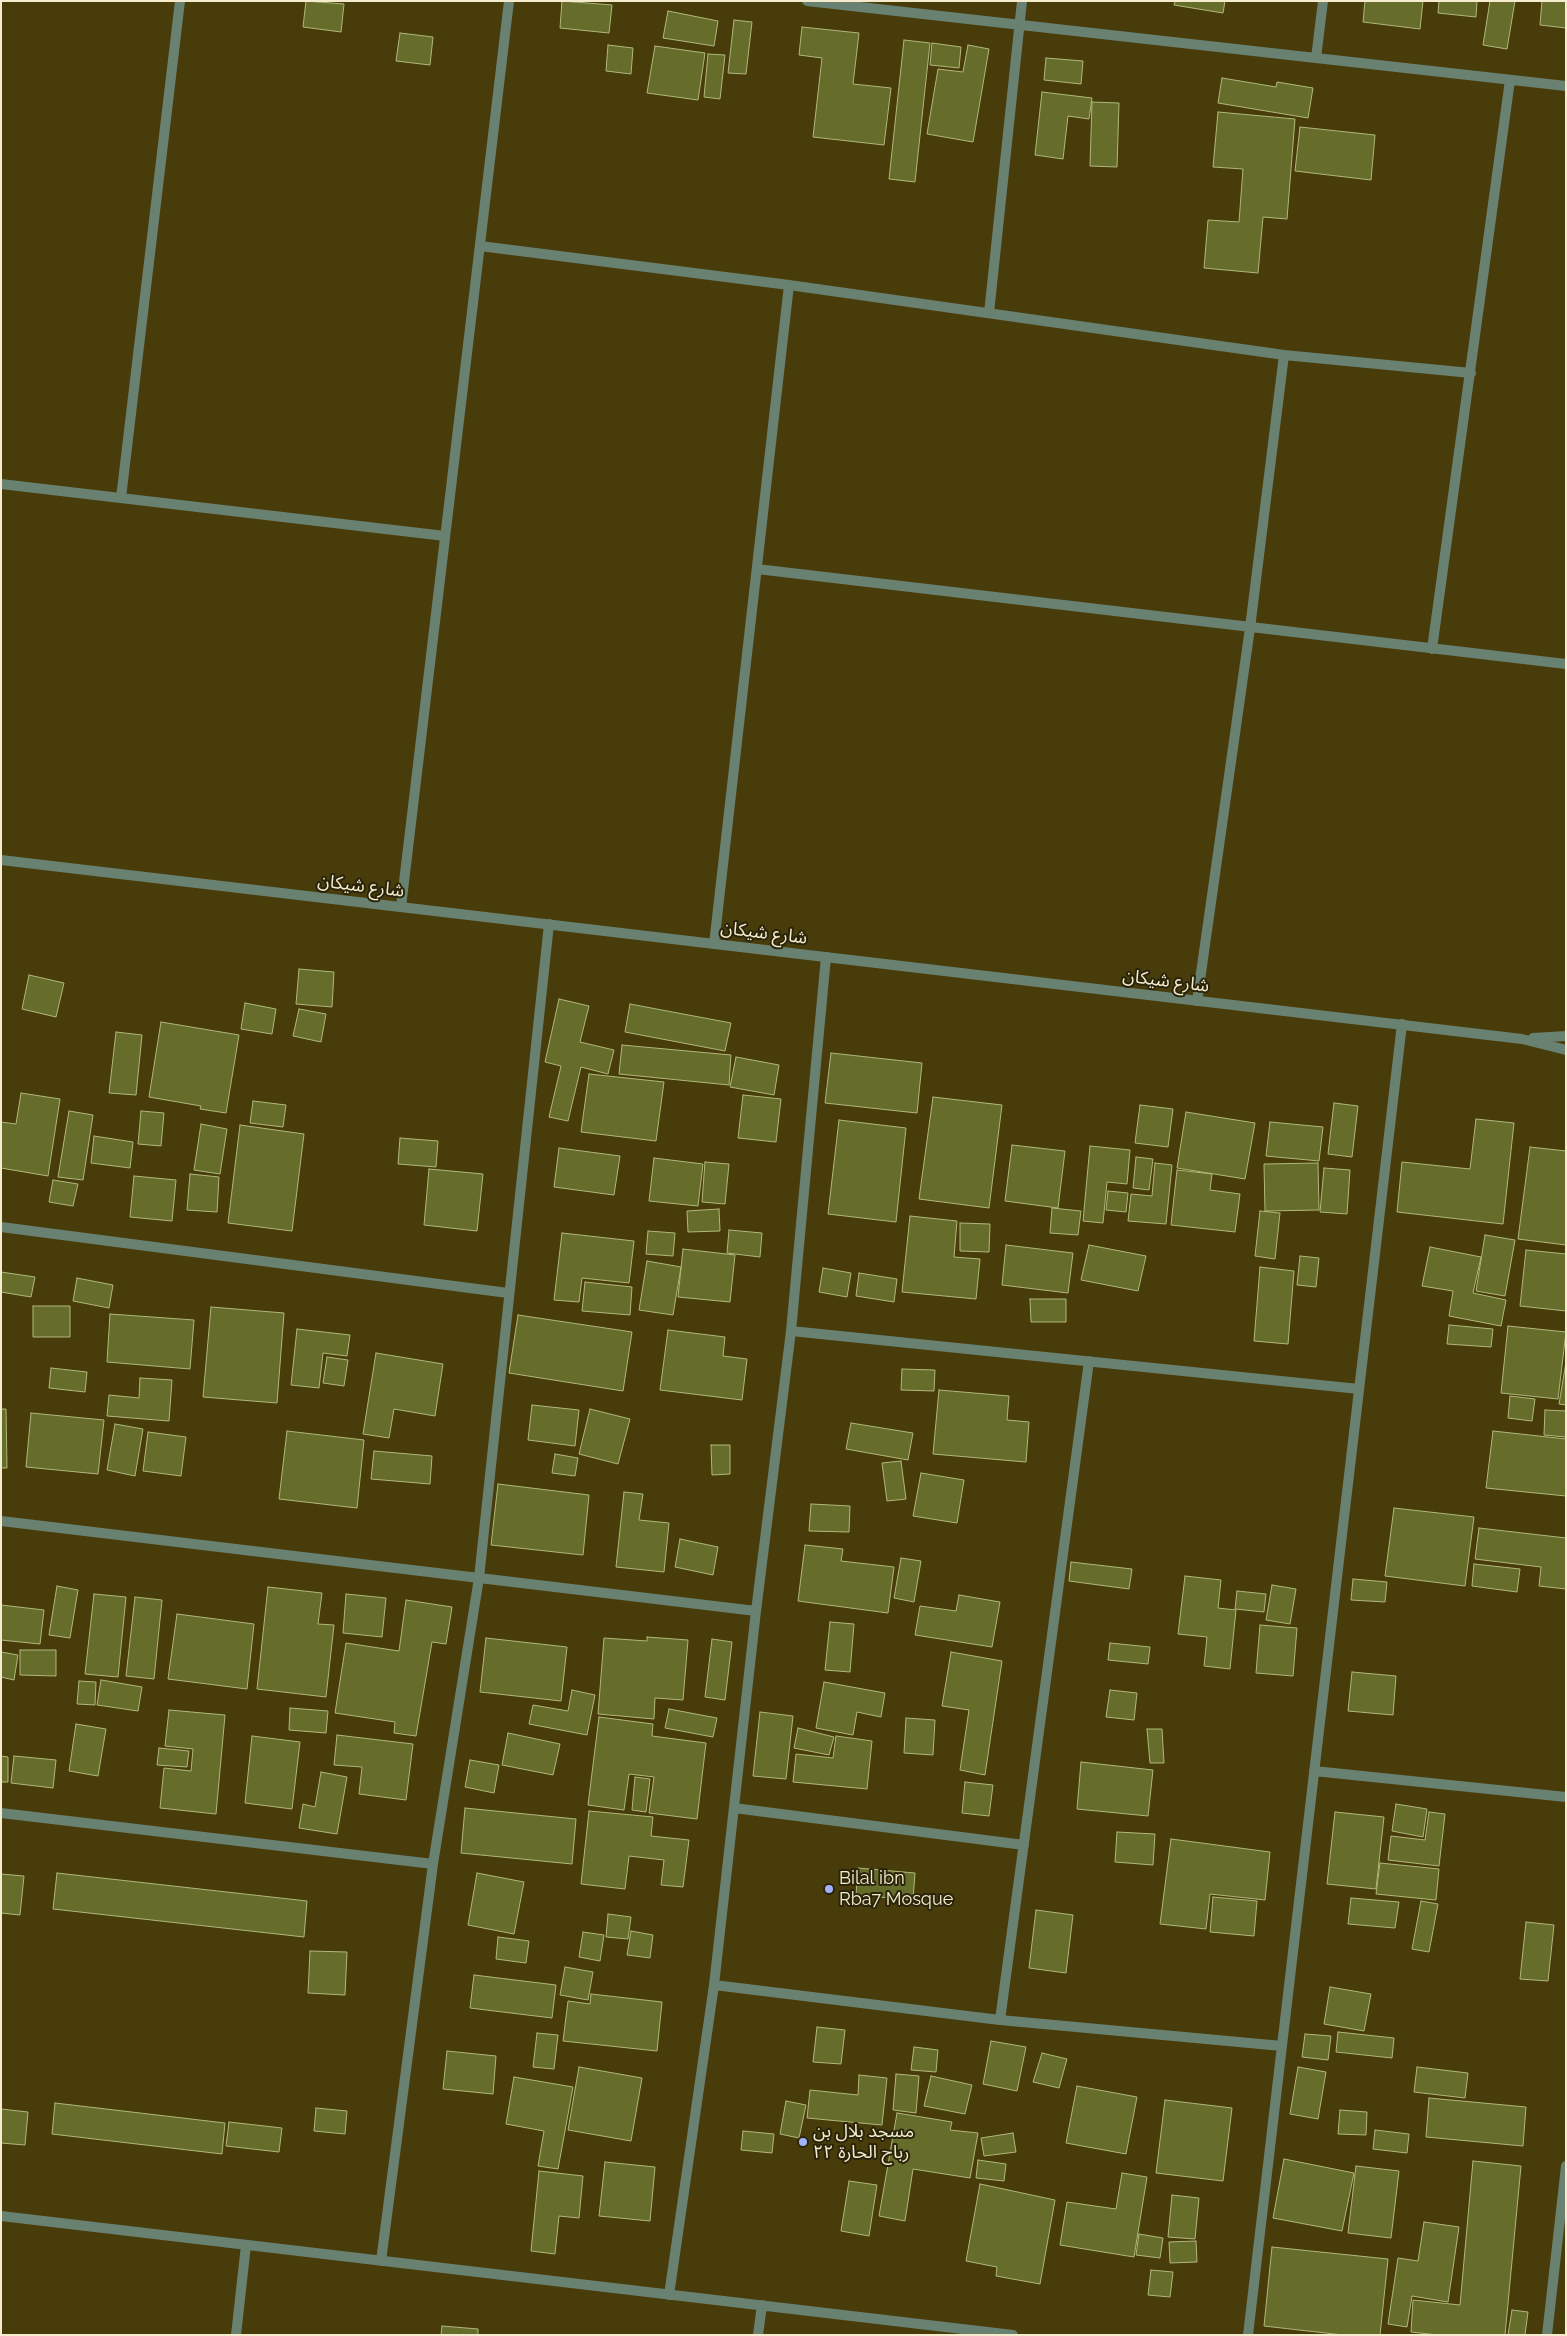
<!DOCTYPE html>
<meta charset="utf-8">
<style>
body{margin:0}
#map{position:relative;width:1567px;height:2336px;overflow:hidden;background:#483c0b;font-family:Raleway,sans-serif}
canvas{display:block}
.frame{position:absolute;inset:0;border:2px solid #f4eccd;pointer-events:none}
</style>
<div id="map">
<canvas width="1567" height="2336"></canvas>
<div class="frame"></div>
</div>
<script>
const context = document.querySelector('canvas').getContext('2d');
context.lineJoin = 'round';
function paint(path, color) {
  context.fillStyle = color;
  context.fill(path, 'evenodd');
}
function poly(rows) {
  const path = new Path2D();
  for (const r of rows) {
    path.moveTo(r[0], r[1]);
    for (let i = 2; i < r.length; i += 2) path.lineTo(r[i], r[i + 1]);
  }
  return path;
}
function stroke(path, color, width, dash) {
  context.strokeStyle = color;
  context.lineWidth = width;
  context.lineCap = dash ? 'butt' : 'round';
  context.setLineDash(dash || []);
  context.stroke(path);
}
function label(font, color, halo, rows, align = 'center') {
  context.font = font + ' Raleway,"Noto Sans Arabic",sans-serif';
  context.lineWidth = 4;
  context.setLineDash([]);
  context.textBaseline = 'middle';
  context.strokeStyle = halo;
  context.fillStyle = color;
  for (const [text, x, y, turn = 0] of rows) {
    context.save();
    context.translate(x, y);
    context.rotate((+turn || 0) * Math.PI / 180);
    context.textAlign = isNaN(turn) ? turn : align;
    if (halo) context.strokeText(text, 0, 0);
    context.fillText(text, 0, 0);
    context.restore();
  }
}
const building = poly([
 [306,1,344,4,341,32,303,27,306,1],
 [562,1,612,5,609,33,560,28,562,1],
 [1175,1,1225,1,1223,13,1174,5,1175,1],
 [1365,1,1423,1,1420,29,1363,22,1365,1],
 [1439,1,1477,1,1476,17,1438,13,1439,1],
 [1490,1,1515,1,1507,49,1483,45,1490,1],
 [1542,1,1566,1,1566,28,1540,25,1542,1],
 [668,11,718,21,714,46,663,38,668,11],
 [734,20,752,22,746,74,728,73,734,20],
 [802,27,859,33,853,84,891,88,884,145,813,137,822,58,799,55,802,27],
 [400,33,433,37,430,65,396,61,400,33],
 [904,40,930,43,915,182,889,179,904,40],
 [932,43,961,47,959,68,930,65,932,43],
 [608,45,633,48,631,74,606,71,608,45],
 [968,45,989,49,973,142,927,134,938,69,963,72,968,45],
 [655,46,705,53,698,100,647,93,655,46],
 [708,54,725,55,720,99,704,97,708,54],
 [1046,58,1083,61,1081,84,1044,80,1046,58],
 [1222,78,1276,87,1277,82,1313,88,1308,118,1218,103,1222,78],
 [1042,92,1092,98,1089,119,1068,116,1063,159,1035,155,1042,92],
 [1092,102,1119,103,1117,167,1090,166,1092,102],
 [1218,112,1295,119,1287,219,1263,217,1258,273,1204,268,1208,220,1239,222,1243,169,1213,167,1218,112],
 [1300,127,1375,135,1371,180,1295,171,1300,127],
 [299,969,334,972,332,1007,296,1004,299,969],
 [29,975,64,983,56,1017,22,1009,29,975],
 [559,999,589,1006,580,1042,614,1050,608,1074,581,1067,568,1121,549,1117,561,1066,545,1062,559,999],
 [245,1003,276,1009,272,1034,241,1029,245,1003],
 [630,1004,731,1023,725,1051,625,1032,630,1004],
 [299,1009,326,1014,321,1042,293,1036,299,1009],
 [161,1022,239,1035,226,1113,200,1109,201,1106,149,1097,161,1022],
 [116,1032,142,1035,136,1095,109,1093,116,1032],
 [622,1045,731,1055,729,1085,619,1074,622,1045],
 [831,1053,922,1063,917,1113,825,1103,831,1053],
 [736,1057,779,1065,774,1095,730,1087,736,1057],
 [589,1074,664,1082,656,1141,581,1132,589,1074],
 [21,1093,60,1099,48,1176,1,1168,1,1122,16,1124,21,1093],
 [743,1095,781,1099,776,1142,738,1138,743,1095],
 [933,1097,1002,1105,989,1208,919,1199,933,1097],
 [253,1101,286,1105,283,1127,250,1123,253,1101],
 [1334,1103,1358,1106,1352,1157,1328,1154,1334,1103],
 [1140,1105,1173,1109,1168,1147,1135,1143,1140,1105],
 [69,1111,93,1115,83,1180,58,1177,69,1111],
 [141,1111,164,1113,161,1146,138,1144,141,1111],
 [1186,1112,1255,1123,1245,1179,1177,1168,1186,1112],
 [1476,1119,1514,1123,1503,1224,1397,1212,1402,1162,1470,1169,1476,1119],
 [839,1120,906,1128,896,1222,828,1214,839,1120],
 [1270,1122,1323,1127,1319,1161,1266,1156,1270,1122],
 [201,1124,227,1129,220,1174,194,1170,201,1124],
 [240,1125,304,1134,292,1231,228,1223,240,1125],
 [94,1136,133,1142,130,1168,91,1163,94,1136],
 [400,1138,438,1141,436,1167,398,1164,400,1138],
 [1012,1145,1065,1151,1058,1208,1005,1201,1012,1145],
 [1090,1146,1130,1150,1127,1184,1107,1182,1103,1223,1083,1221,1090,1146],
 [1530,1147,1566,1151,1566,1245,1518,1239,1530,1147],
 [559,1148,620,1156,614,1195,554,1187,559,1148],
 [1136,1157,1153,1159,1149,1190,1133,1188,1136,1157],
 [654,1158,703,1164,698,1206,649,1201,654,1158],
 [705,1162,729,1164,725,1204,702,1202,705,1162],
 [1155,1163,1172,1165,1166,1224,1128,1221,1131,1194,1152,1196,1155,1163],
 [1318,1163,1319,1210,1265,1211,1264,1164,1318,1163],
 [1324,1168,1350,1170,1347,1214,1320,1212,1324,1168],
 [429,1169,483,1174,477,1231,424,1225,429,1169],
 [1177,1170,1212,1174,1210,1190,1240,1194,1235,1232,1171,1225,1177,1170],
 [190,1174,219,1177,217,1212,187,1210,190,1174],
 [134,1176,176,1180,172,1221,130,1217,134,1176],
 [53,1180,78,1184,73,1206,49,1202,53,1180],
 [1108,1191,1128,1193,1126,1212,1106,1210,1108,1191],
 [1052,1208,1081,1211,1078,1235,1050,1233,1052,1208],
 [719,1209,720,1231,688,1232,687,1211,719,1209],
 [1260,1211,1280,1213,1275,1259,1255,1256,1260,1211],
 [910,1216,957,1221,954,1257,980,1259,976,1299,902,1292,910,1216],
 [960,1223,990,1224,989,1252,960,1251,960,1223],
 [729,1230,762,1233,760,1257,727,1253,729,1230],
 [648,1231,675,1233,673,1256,646,1254,648,1231],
 [562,1233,634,1241,629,1283,582,1278,579,1302,554,1300,562,1233],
 [1485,1235,1515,1240,1505,1296,1476,1291,1485,1235],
 [1006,1245,1073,1253,1068,1293,1002,1285,1006,1245],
 [1089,1245,1146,1256,1138,1291,1081,1280,1089,1245],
 [1430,1247,1481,1257,1473,1293,1506,1300,1501,1326,1449,1316,1453,1291,1422,1286,1430,1247],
 [683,1249,735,1255,730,1302,678,1297,683,1249],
 [1526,1250,1566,1254,1566,1311,1520,1306,1526,1250],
 [1300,1256,1319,1258,1316,1287,1297,1285,1300,1256],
 [647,1261,681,1267,673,1315,639,1310,647,1261],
 [1260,1267,1294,1271,1288,1344,1254,1341,1260,1267],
 [823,1268,851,1273,847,1297,819,1292,823,1268],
 [1,1272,35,1277,31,1297,1,1292,1,1272],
 [859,1273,897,1279,894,1302,856,1296,859,1273],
 [77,1278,113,1285,109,1308,73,1301,77,1278],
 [585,1282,632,1287,630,1315,582,1311,585,1282],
 [1030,1299,1066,1299,1066,1322,1031,1322,1030,1299],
 [33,1306,70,1306,70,1337,33,1337,33,1306],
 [211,1307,284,1313,277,1403,203,1397,211,1307],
 [110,1314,194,1320,190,1369,107,1362,110,1314],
 [518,1315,632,1332,623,1391,509,1373,518,1315],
 [1449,1325,1493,1329,1491,1347,1447,1344,1449,1325],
 [1508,1326,1566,1332,1558,1399,1501,1393,1508,1326],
 [297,1329,350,1335,347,1356,323,1353,319,1388,291,1385,297,1329],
 [668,1330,725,1337,723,1356,747,1359,742,1400,660,1390,668,1330],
 [376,1353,443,1364,435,1416,394,1409,389,1438,363,1434,376,1353],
 [327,1357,348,1360,344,1386,323,1383,327,1357],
 [1566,1362,1566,1405,1559,1404,1566,1362],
 [51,1368,87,1372,85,1392,49,1388,51,1368],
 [902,1369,935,1370,934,1391,901,1390,902,1369],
 [140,1378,172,1380,169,1421,107,1416,109,1395,139,1398,140,1378],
 [939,1390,1009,1396,1007,1420,1029,1422,1026,1462,933,1454,939,1390],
 [1510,1396,1535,1399,1532,1421,1508,1418,1510,1396],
 [532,1405,579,1410,575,1446,528,1440,532,1405],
 [1,1409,6,1409,7,1468,1,1468,1,1409],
 [590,1409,630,1419,618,1464,579,1454,590,1409],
 [1545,1410,1566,1411,1566,1437,1544,1435,1545,1410],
 [31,1413,104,1420,98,1474,26,1467,31,1413],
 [851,1423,913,1433,908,1460,846,1449,851,1423],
 [115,1424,143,1429,135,1476,107,1470,115,1424],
 [287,1431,364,1440,357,1508,279,1499,287,1431],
 [1493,1431,1566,1439,1566,1496,1486,1488,1493,1431],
 [148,1432,186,1437,181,1476,143,1471,148,1432],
 [711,1445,730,1445,730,1474,712,1475,711,1445],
 [374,1451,432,1456,430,1484,371,1479,374,1451],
 [555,1454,578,1458,575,1476,552,1473,555,1454],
 [901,1461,906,1499,887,1501,882,1463,901,1461],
 [921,1473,964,1480,957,1523,913,1516,921,1473],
 [498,1484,589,1495,583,1555,491,1545,498,1484],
 [624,1492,643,1494,639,1520,669,1523,664,1572,616,1567,624,1492],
 [811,1504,850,1506,849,1532,809,1531,811,1504],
 [1394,1508,1474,1517,1465,1586,1385,1576,1394,1508],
 [1479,1528,1566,1538,1566,1589,1539,1586,1541,1567,1475,1559,1479,1528],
 [680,1539,718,1547,713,1575,675,1567,680,1539],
 [805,1545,843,1549,841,1561,894,1567,888,1613,798,1601,805,1545],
 [901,1558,921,1561,914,1602,894,1598,901,1558],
 [1071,1562,1132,1569,1129,1589,1069,1581,1071,1562],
 [1474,1564,1520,1569,1517,1592,1472,1586,1474,1564],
 [1185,1576,1221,1580,1218,1608,1236,1610,1230,1669,1204,1666,1207,1637,1178,1634,1185,1576],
 [1353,1579,1387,1582,1385,1602,1351,1600,1353,1579],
 [1272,1585,1296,1589,1290,1624,1266,1620,1272,1585],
 [57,1586,78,1590,70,1638,49,1635,57,1586],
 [268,1587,322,1593,318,1624,334,1625,326,1697,257,1689,268,1587],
 [1237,1591,1266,1594,1264,1612,1235,1609,1237,1591],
 [94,1594,126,1597,118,1677,85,1674,94,1594],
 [346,1594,386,1598,382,1637,343,1633,346,1594],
 [959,1595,1000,1602,992,1647,915,1635,920,1606,956,1611,959,1595],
 [135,1597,162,1600,154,1679,126,1676,135,1597],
 [406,1600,452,1607,446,1644,432,1642,416,1736,394,1733,395,1722,335,1713,346,1643,399,1651,406,1600],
 [1,1605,44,1610,40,1644,1,1640,1,1605],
 [177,1614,254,1624,247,1689,168,1679,177,1614],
 [830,1622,854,1624,850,1672,825,1670,830,1622],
 [1260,1625,1297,1628,1293,1676,1256,1673,1260,1625],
 [647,1637,688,1640,683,1700,655,1698,654,1719,598,1714,604,1638,647,1641,647,1637],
 [486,1638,567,1647,561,1701,480,1692,486,1638],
 [712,1639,732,1642,725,1700,705,1697,712,1639],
 [1110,1643,1150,1647,1148,1664,1108,1660,1110,1643],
 [20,1650,56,1650,56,1676,20,1675,20,1650],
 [1,1652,18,1655,14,1680,1,1677,1,1652],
 [951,1652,1002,1661,985,1775,960,1770,969,1710,942,1706,951,1652],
 [1352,1672,1396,1676,1393,1715,1348,1711,1352,1672],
 [101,1680,142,1687,138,1711,97,1705,101,1680],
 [79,1681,96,1682,95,1705,77,1704,79,1681],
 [824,1682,885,1693,881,1717,857,1712,853,1735,816,1728,824,1682],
 [572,1690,595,1695,587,1735,529,1724,533,1705,568,1711,572,1690],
 [1110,1690,1137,1693,1134,1720,1106,1717,1110,1690],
 [290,1708,328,1711,326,1733,289,1730,290,1708],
 [669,1709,717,1718,713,1737,665,1728,669,1709],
 [169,1710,225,1715,216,1814,160,1808,164,1768,191,1771,193,1749,165,1746,169,1710],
 [760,1712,793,1716,786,1779,753,1776,760,1712],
 [599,1717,653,1724,652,1736,706,1743,697,1819,649,1813,654,1777,629,1774,624,1810,588,1805,599,1717],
 [906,1718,935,1720,933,1755,904,1753,906,1718],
 [76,1724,106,1729,98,1776,69,1771,76,1724],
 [798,1728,834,1737,829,1755,794,1748,798,1728],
 [1147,1729,1162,1729,1164,1763,1150,1763,1147,1729],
 [508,1733,560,1744,553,1775,502,1765,508,1733],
 [337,1735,413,1744,406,1800,359,1794,362,1767,334,1765,337,1735],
 [252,1736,300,1742,292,1809,245,1803,252,1736],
 [836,1736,872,1741,867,1789,793,1782,796,1754,833,1758,836,1736],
 [159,1748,189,1751,187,1767,157,1765,159,1748],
 [1,1756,8,1757,8,1782,1,1782,1,1756],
 [14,1756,56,1760,53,1788,11,1783,14,1756],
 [470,1760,499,1765,494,1793,465,1787,470,1760],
 [1081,1762,1153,1770,1148,1816,1077,1809,1081,1762],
 [321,1772,347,1777,337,1834,299,1828,303,1804,315,1807,321,1772],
 [635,1777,650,1779,646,1812,632,1810,635,1777],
 [965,1782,993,1785,989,1816,962,1813,965,1782],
 [1396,1804,1427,1809,1423,1837,1392,1831,1396,1804],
 [465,1808,576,1819,572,1864,461,1853,465,1808],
 [589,1811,653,1817,651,1836,689,1840,683,1887,661,1885,664,1860,629,1856,625,1889,581,1884,589,1811],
 [1335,1812,1384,1817,1376,1889,1327,1884,1335,1812],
 [1429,1812,1445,1814,1439,1866,1388,1860,1391,1836,1425,1840,1429,1812],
 [1117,1832,1155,1834,1153,1865,1115,1862,1117,1832],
 [1171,1839,1270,1852,1265,1900,1210,1894,1206,1929,1160,1924,1171,1839],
 [1380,1863,1439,1869,1436,1900,1376,1894,1380,1863],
 [858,1868,915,1873,913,1900,856,1895,858,1868],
 [57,1873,307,1901,304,1937,53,1909,57,1873],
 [477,1873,524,1882,514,1934,468,1925,477,1873],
 [1,1874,24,1876,20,1915,1,1913,1,1874],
 [1213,1897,1257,1901,1254,1936,1210,1932,1213,1897],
 [1351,1898,1399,1902,1395,1928,1348,1924,1351,1898],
 [1421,1901,1438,1904,1429,1952,1412,1949,1421,1901],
 [1036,1910,1073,1915,1066,1973,1029,1968,1036,1910],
 [608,1914,631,1917,628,1939,606,1937,608,1914],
 [1526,1922,1554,1925,1548,1981,1520,1979,1526,1922],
 [631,1931,653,1935,650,1958,627,1955,631,1931],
 [583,1932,604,1935,600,1961,579,1957,583,1932],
 [498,1937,529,1941,526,1963,496,1959,498,1937],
 [310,1951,347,1952,345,1995,308,1993,310,1951],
 [565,1967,593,1972,588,2000,560,1995,565,1967],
 [474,1975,556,1985,552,2018,470,2008,474,1975],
 [1330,1987,1371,1994,1364,2031,1324,2024,1330,1987],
 [591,1994,662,2002,657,2051,563,2041,568,2001,590,2004,591,1994],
 [817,2027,845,2030,841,2064,813,2062,817,2027],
 [1338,2032,1394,2038,1392,2058,1336,2052,1338,2032],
 [537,2033,558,2035,554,2069,533,2067,537,2033],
 [1305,2034,1331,2036,1328,2060,1302,2057,1305,2034],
 [991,2041,1026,2047,1017,2091,983,2084,991,2041],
 [914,2047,938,2050,936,2072,911,2070,914,2047],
 [447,2051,496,2056,493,2094,443,2089,447,2051],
 [1042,2053,1067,2059,1059,2088,1033,2082,1042,2053],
 [579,2067,642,2078,631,2141,568,2130,579,2067],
 [1298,2067,1326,2072,1318,2119,1290,2114,1298,2067],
 [1417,2067,1468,2073,1465,2098,1414,2092,1417,2067],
 [896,2074,919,2076,916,2113,893,2110,896,2074],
 [859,2075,887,2078,882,2125,807,2118,810,2090,858,2095,859,2075],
 [931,2076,972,2085,965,2114,924,2106,931,2076],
 [514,2077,573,2087,558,2169,538,2166,544,2131,506,2124,514,2077],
 [1077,2086,1137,2097,1126,2154,1066,2143,1077,2086],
 [1429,2098,1526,2107,1523,2146,1426,2137,1429,2098],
 [1165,2100,1232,2108,1223,2181,1156,2173,1165,2100],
 [786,2101,806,2105,799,2138,780,2134,786,2101],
 [55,2103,225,2123,222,2154,52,2134,55,2103],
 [316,2108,347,2111,345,2134,314,2131,316,2108],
 [1,2109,28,2112,25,2145,1,2143,1,2109],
 [1340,2110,1367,2112,1366,2135,1338,2134,1340,2110],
 [897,2113,952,2122,950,2130,978,2133,970,2178,913,2169,905,2221,879,2216,897,2113],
 [229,2122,282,2128,279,2152,226,2146,229,2122],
 [1375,2130,1409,2134,1407,2153,1373,2149,1375,2130],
 [743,2131,774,2134,772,2153,741,2150,743,2131],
 [1013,2133,1016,2152,984,2156,981,2138,1013,2133],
 [1284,2159,1354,2173,1342,2231,1273,2218,1284,2159],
 [978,2160,1006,2164,1004,2181,976,2178,978,2160],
 [1473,2161,1521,2166,1505,2335,1438,2335,1411,2332,1413,2300,1460,2305,1473,2161],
 [605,2162,655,2167,650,2221,599,2216,605,2162],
 [1356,2166,1399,2171,1391,2238,1348,2233,1356,2166],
 [539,2171,583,2176,579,2218,559,2216,555,2254,531,2251,539,2171],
 [1122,2173,1147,2177,1134,2257,1060,2245,1067,2202,1116,2209,1122,2173],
 [849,2181,877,2185,869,2236,841,2231,849,2181],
 [980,2184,1055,2200,1040,2284,996,2276,997,2267,966,2261,980,2184],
 [1172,2195,1199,2198,1195,2239,1168,2237,1172,2195],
 [1424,2222,1459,2227,1448,2302,1412,2296,1407,2327,1388,2324,1398,2258,1418,2261,1424,2222],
 [1139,2234,1163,2238,1160,2258,1136,2255,1139,2234],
 [1196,2241,1197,2262,1170,2263,1169,2242,1196,2241],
 [1272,2247,1388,2259,1380,2335,1343,2335,1264,2326,1272,2247],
 [1151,2270,1173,2272,1170,2297,1148,2295,1151,2270],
 [1512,2310,1528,2312,1525,2335,1508,2335,1512,2310],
 [442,2326,478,2329,478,2335,441,2335,442,2326]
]);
paint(building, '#666d2b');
stroke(building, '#b0b87b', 1);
stroke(poly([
 [807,1,1566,86],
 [1316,58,1323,1],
 [480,246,789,285,1284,355,1471,373],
 [989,313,1022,1],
 [1,484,445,536],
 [121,498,180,1],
 [757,569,1566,664],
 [1432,649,1510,80],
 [401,907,509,1],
 [714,944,789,285],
 [1197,1001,1250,628,1284,355],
 [1,1227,508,1293],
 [791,1331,1359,1389],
 [1,1521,756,1611],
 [1314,1771,1566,1797],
 [734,1808,1024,1845],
 [1,1813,433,1864],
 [714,1985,1000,2020,1282,2046],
 [1000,2020,1089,1361],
 [1,2216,1013,2335],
 [381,2261,433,1864,479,1578,549,924],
 [669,2295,714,1985,756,1611,791,1331,826,957],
 [236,2335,246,2245],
 [758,2335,762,2305],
 [1248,2335,1402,1024],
 [1547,2335,1566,2166]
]), '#698170', 10);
stroke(poly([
 [1,860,1522,1039,1566,1050],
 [1533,1038,1566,1036]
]), '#698170', 10);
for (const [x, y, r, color] of [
 [829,1889,5,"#a3b2fd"],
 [803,2142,5,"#a3b2fd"]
]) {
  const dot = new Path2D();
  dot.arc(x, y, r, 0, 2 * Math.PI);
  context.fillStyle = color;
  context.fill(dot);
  stroke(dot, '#2a240a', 2);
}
label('18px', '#f4eccd', '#2a240a', [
 ["شارع شيكان",361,886,7],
 ["شارع شيكان",764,933,7],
 ["شارع شيكان",1166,981,7]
]);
label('18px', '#f4eccd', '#2a240a', [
 ["Bilal ibn",839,1879],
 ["Rba7 Mosque",839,1900],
 ["مسجد بلال بن",813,2132],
 ["رباح الحارة ٢٢",813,2153]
], 'left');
</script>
